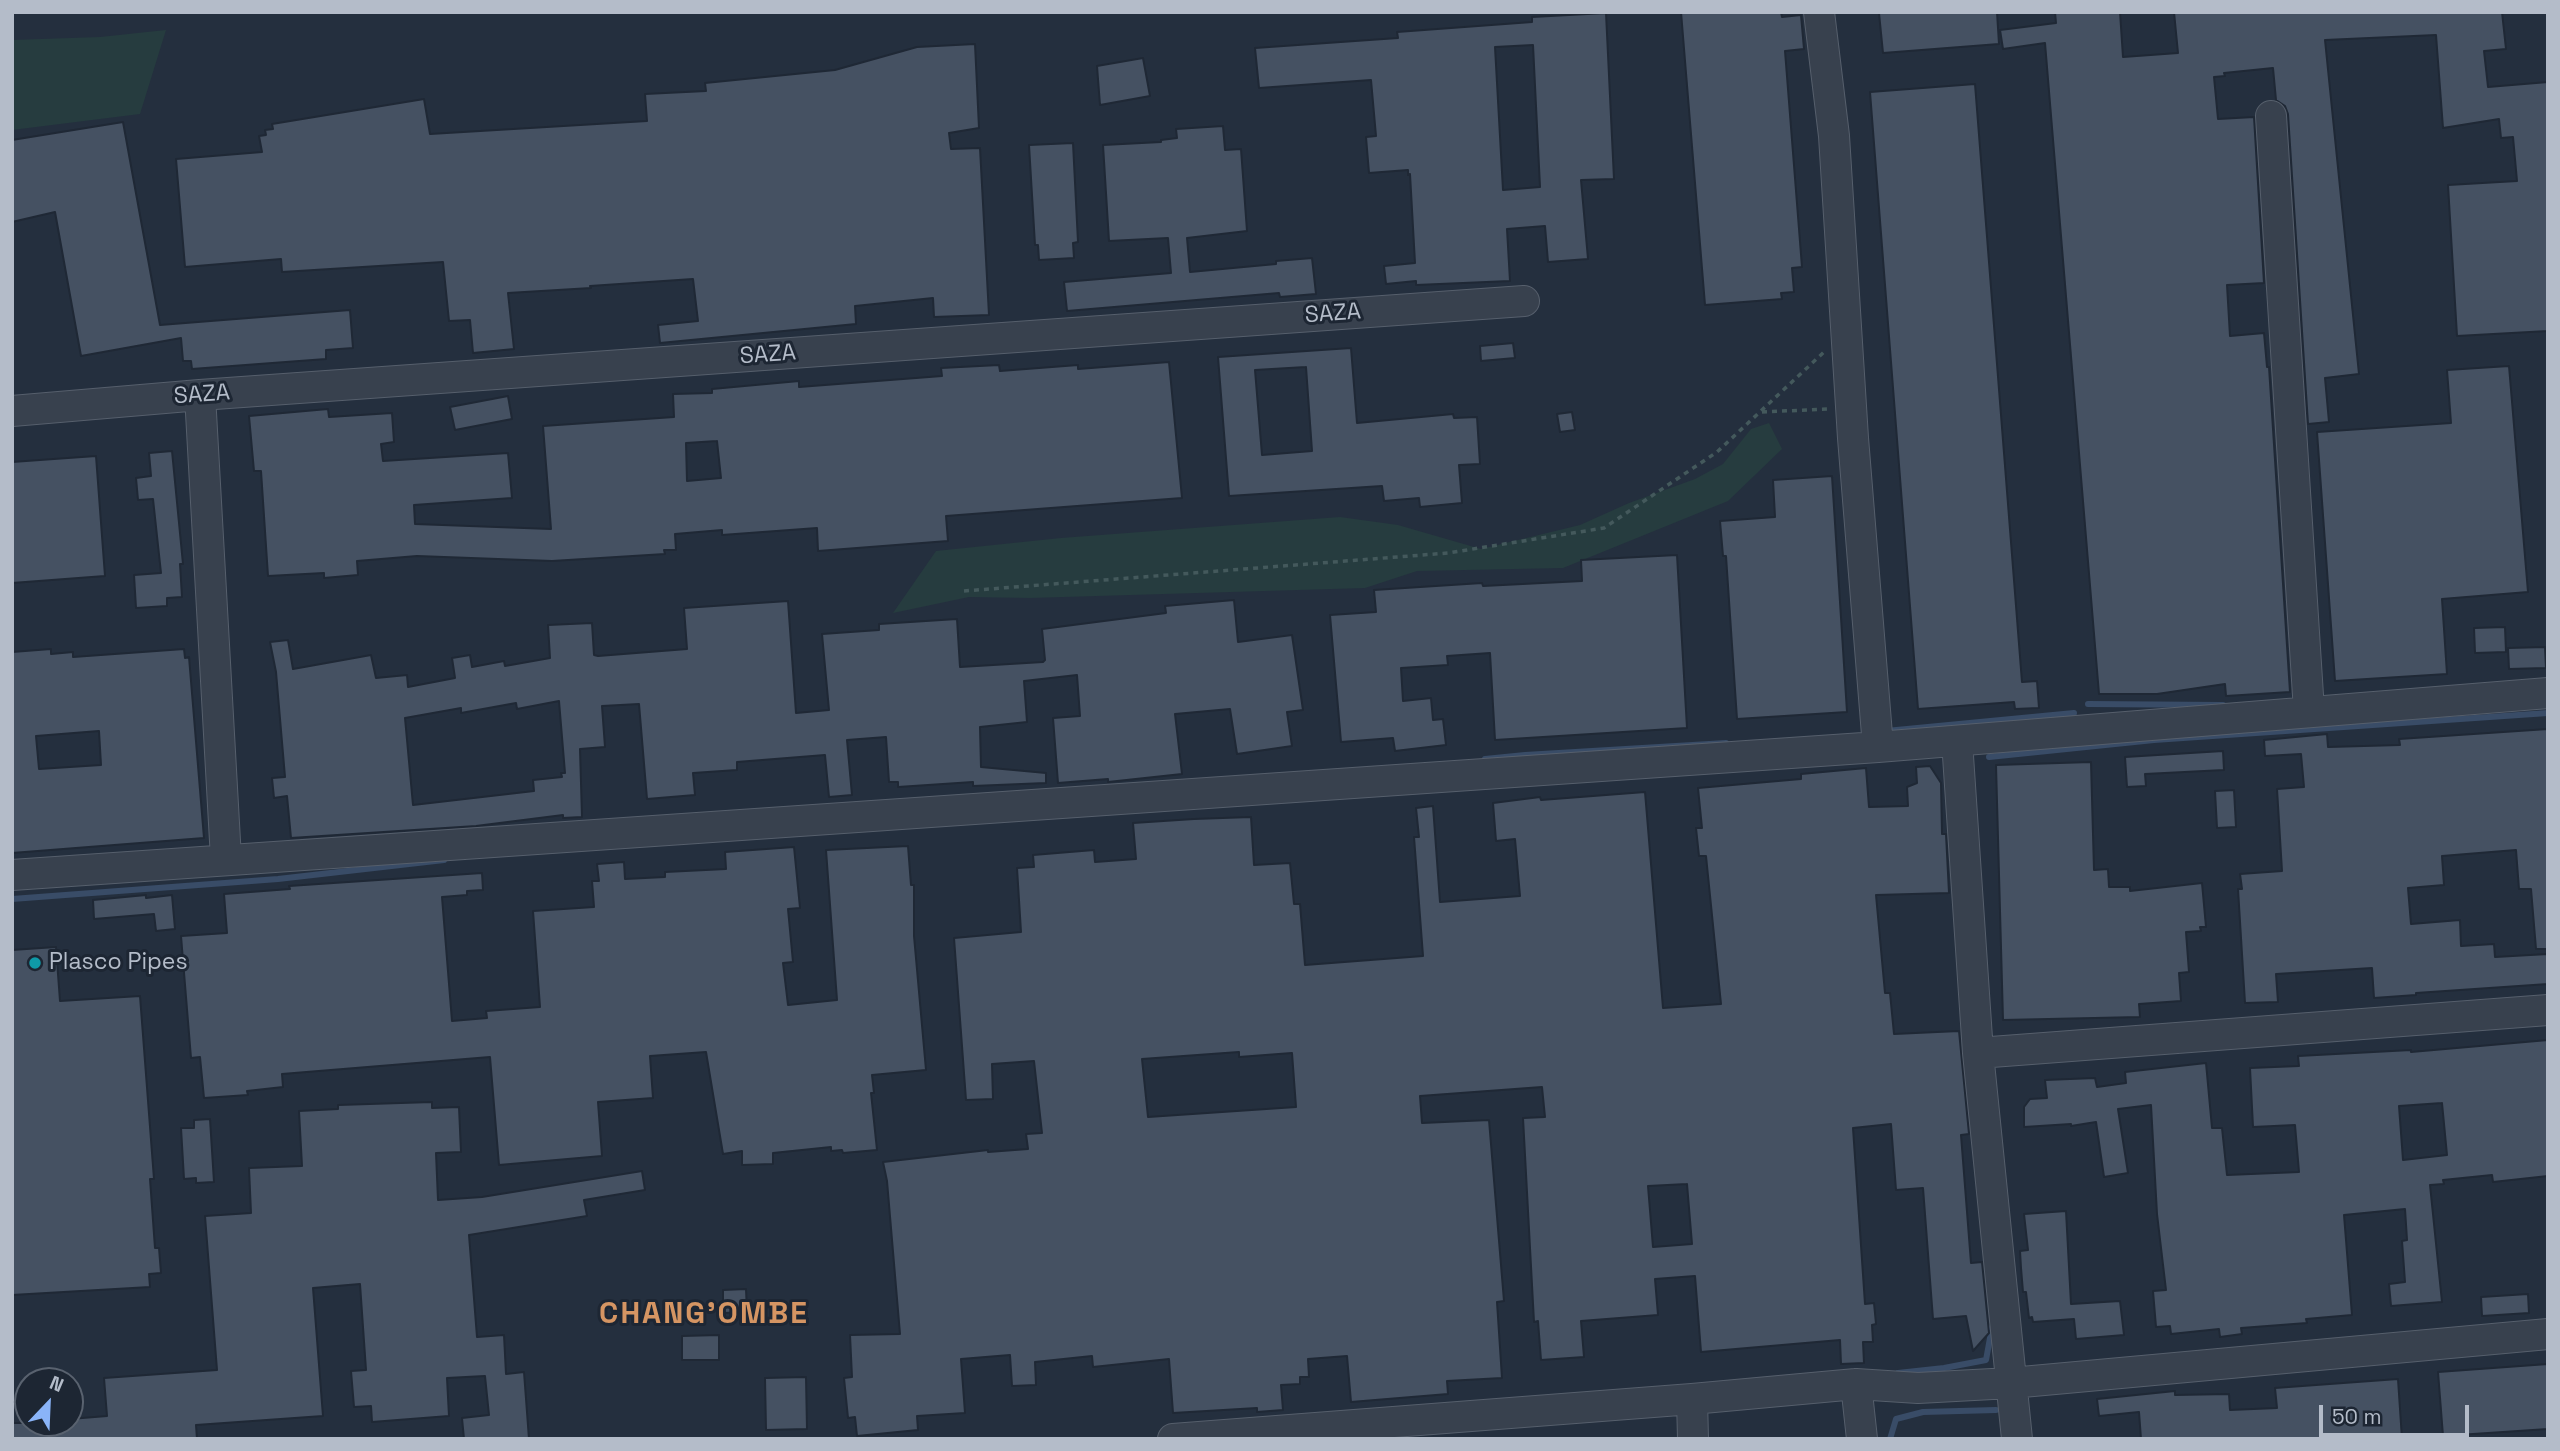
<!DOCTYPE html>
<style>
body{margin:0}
#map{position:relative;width:2560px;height:1451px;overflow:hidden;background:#242f3e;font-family:"Space Grotesk",sans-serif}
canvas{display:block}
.frame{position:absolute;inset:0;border:14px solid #b4bcc9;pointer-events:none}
.north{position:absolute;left:14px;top:1367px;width:70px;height:70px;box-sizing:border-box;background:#1d2633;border:2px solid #59626f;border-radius:50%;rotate:23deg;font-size:19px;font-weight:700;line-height:28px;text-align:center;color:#b4bcc9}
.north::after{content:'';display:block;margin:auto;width:24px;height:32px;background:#8ab4f8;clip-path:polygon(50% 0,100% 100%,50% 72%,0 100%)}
.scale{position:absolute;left:2319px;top:1405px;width:150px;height:32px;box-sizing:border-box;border:4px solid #b4bcc9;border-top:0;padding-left:9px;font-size:21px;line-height:24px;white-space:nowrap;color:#b4bcc9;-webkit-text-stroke:5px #1d2633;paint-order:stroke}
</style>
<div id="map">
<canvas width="2560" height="1451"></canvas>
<div class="frame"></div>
<div class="north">N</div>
<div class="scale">50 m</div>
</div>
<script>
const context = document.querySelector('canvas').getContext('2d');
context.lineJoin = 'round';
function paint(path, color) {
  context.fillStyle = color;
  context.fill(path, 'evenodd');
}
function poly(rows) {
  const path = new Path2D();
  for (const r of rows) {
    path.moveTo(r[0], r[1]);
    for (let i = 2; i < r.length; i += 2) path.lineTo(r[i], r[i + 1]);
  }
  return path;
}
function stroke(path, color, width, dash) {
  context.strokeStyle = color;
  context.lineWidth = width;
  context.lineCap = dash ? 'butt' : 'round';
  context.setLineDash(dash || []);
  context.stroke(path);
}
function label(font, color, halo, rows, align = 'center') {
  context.font = font + ' "Space Grotesk",sans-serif';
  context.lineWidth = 6;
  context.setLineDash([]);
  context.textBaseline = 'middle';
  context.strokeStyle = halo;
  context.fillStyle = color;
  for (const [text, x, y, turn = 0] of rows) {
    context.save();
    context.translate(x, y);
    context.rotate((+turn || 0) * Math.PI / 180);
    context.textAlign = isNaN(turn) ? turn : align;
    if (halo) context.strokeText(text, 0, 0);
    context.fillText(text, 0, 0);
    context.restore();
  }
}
paint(poly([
 [166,30,140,114,12,130,12,40,100,37],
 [1769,423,1782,449,1728,501,1563,568,1417,571,1365,588,1030,598,969,597,893,613,936,551,1061,538,1340,517,1398,525,1481,549,1580,525,1629,503,1695,479,1723,464,1751,429]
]), '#263c3f');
stroke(poly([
 [2088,704,2223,705],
 [1886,731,2074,713],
 [1989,757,2154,740,2548,713],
 [1485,759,1525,755,1726,743],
 [12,899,278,879,444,860],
 [1898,1373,1944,1368,1986,1360,1992,1327],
 [1890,1439,1896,1419,1923,1412,1996,1410]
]), '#394c67', 6);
const building = poly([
 [1681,12,1781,12,1782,17,1801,15,1804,49,1785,51,1802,267,1792,268,1794,292,1781,293,1782,299,1705,305,1681,12],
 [1892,12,1997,12,1999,44,1883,53,1879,13,1892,12],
 [2055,12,2120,12,2123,57,2178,53,2174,12,2502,12,2506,49,2484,51,2488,87,2548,82,2548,331,2457,336,2448,185,2517,181,2513,137,2501,138,2499,119,2443,128,2436,35,2325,40,2359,374,2325,378,2329,422,2308,424,2288,114,2285,106,2276,100,2273,68,2224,73,2225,76,2214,77,2218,119,2254,117,2264,283,2227,285,2230,336,2264,333,2267,367,2269,367,2290,692,2226,696,2225,684,2157,694,2099,694,2045,43,2003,49,2000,30,2056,23,2055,12],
 [1606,13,1614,179,1581,180,1588,259,1548,262,1545,226,1507,229,1510,281,1416,285,1416,281,1386,284,1384,266,1415,263,1410,174,1408,175,1408,170,1369,173,1366,137,1376,136,1371,80,1259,88,1255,48,1398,38,1397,32,1532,22,1532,17,1606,13],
 [1533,45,1540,187,1503,190,1495,47,1533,45],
 [975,44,979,128,949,133,951,149,980,148,989,315,934,317,933,298,855,306,856,324,660,343,658,325,698,321,693,279,590,286,591,288,508,293,514,349,473,353,470,320,449,321,443,262,282,272,281,259,185,267,176,159,262,152,259,136,266,135,265,130,273,129,272,124,424,99,430,134,647,121,645,94,706,91,705,83,835,70,917,47,975,44],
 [1143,58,1150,96,1100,105,1097,66,1143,58],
 [1975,84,2022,682,2037,681,2039,708,2015,709,2014,702,1918,709,1870,92,1975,84],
 [123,122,160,325,350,310,353,348,326,350,326,359,192,369,191,361,183,361,181,338,81,356,55,212,12,222,12,140,123,122],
 [1223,126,1225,150,1241,149,1247,231,1187,238,1190,272,1276,264,1276,261,1312,258,1316,294,1280,297,1279,293,1067,311,1064,282,1171,273,1168,238,1109,241,1103,145,1161,142,1161,140,1177,138,1176,129,1223,126],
 [1073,143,1078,242,1073,243,1074,258,1039,260,1038,245,1035,245,1029,145,1073,143],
 [1513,343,1515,358,1481,361,1480,346,1513,343],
 [1351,348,1357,423,1453,414,1454,418,1477,417,1480,464,1459,465,1462,503,1420,507,1419,498,1384,501,1382,486,1229,496,1218,357,1351,348],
 [1306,367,1312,451,1262,455,1255,370,1306,367],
 [1169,362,1182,498,946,516,948,541,818,551,817,528,722,535,722,530,675,534,676,550,664,550,665,554,552,561,417,556,357,561,358,575,324,578,324,573,268,576,261,471,254,471,249,416,328,409,329,417,392,413,394,442,381,444,383,461,508,453,512,498,414,505,415,524,551,529,543,426,674,417,673,394,712,393,712,389,799,381,799,387,942,376,941,368,999,365,1000,371,1078,365,1078,369,1169,362],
 [717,441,721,478,687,481,686,443,717,441],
 [2509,366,2528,592,2442,599,2447,674,2335,681,2317,432,2451,423,2447,370,2509,366],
 [508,396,512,419,455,430,450,407,508,396],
 [1572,412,1575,430,1560,432,1557,414,1572,412],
 [172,451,183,564,180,564,182,597,167,598,167,606,136,608,134,575,161,573,153,499,138,500,136,478,151,476,149,453,172,451],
 [96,456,105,576,12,583,12,462,96,456],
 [1832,476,1847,712,1737,719,1726,556,1723,556,1720,521,1775,517,1773,480,1832,476],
 [1677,555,1687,728,1495,740,1490,653,1447,656,1448,665,1401,668,1403,701,1431,698,1433,720,1443,719,1446,745,1395,751,1393,738,1341,742,1330,615,1376,612,1374,590,1482,583,1483,586,1582,581,1581,560,1677,555],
 [1234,600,1238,642,1292,635,1303,710,1287,712,1292,746,1237,754,1230,709,1175,714,1182,774,1108,782,1108,779,1058,783,1053,718,1080,716,1077,675,1024,681,1027,722,980,727,981,767,1046,773,1046,783,973,786,973,782,898,787,898,782,889,782,886,737,847,740,852,795,829,797,825,755,737,762,737,770,693,773,695,795,647,799,639,704,602,706,605,747,580,749,582,817,563,818,563,815,476,826,291,838,287,796,274,798,272,778,285,777,276,672,270,642,288,640,293,669,371,655,376,678,407,675,408,687,455,678,452,658,470,655,472,667,504,661,505,666,550,658,548,625,592,623,594,655,598,656,687,649,684,608,788,601,796,713,829,710,822,634,879,630,879,624,957,619,960,667,1043,662,1045,660,1042,629,1166,613,1165,606,1234,600],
 [559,701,565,773,561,773,562,777,533,780,534,791,413,805,405,718,461,708,461,713,516,703,517,709,559,701],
 [2505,627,2506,652,2475,653,2474,628,2505,627],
 [2545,647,2546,668,2509,669,2508,648,2545,647],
 [51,649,51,654,73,652,73,657,184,649,185,658,189,657,204,838,12,853,12,652,51,649],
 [99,731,101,765,39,769,36,736,99,731],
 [2548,729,2548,949,2536,949,2531,889,2519,889,2516,850,2442,856,2444,885,2408,888,2411,924,2460,920,2461,946,2494,944,2495,957,2548,954,2548,984,2416,993,2416,995,2374,998,2372,968,2276,974,2278,1002,2245,1003,2238,889,2242,889,2240,874,2282,871,2277,789,2304,787,2301,754,2265,756,2264,740,2327,734,2328,747,2400,745,2399,739,2548,729],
 [2223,751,2224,770,2145,774,2146,786,2127,787,2125,757,2223,751],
 [2091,762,2094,870,2108,869,2109,887,2130,887,2130,891,2202,883,2206,927,2200,927,2201,931,2186,932,2189,972,2179,973,2181,1001,2139,1004,2140,1017,2003,1020,1996,765,2091,762],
 [1930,766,1941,783,1942,834,1946,834,1949,893,1876,895,1885,993,1890,993,1894,1034,1959,1031,1969,1134,1961,1135,1971,1263,1982,1262,1989,1333,1973,1351,1966,1316,1933,1319,1923,1188,1896,1190,1891,1124,1853,1128,1865,1304,1874,1303,1876,1324,1872,1325,1873,1342,1863,1342,1864,1363,1841,1364,1840,1340,1701,1352,1695,1276,1655,1279,1658,1315,1581,1321,1584,1357,1541,1360,1538,1321,1534,1322,1523,1118,1545,1117,1542,1087,1420,1096,1422,1123,1489,1120,1504,1301,1497,1302,1502,1378,1447,1381,1448,1394,1351,1402,1347,1356,1308,1359,1309,1377,1300,1377,1300,1384,1281,1385,1283,1410,1257,1412,1257,1408,1173,1413,1169,1359,1093,1367,1092,1356,1035,1362,1036,1385,1012,1386,1010,1355,961,1359,965,1413,917,1416,918,1430,857,1436,855,1417,848,1418,844,1378,852,1377,850,1335,900,1334,887,1181,883,1162,988,1150,988,1152,1028,1149,1026,1134,1042,1133,1034,1061,992,1064,993,1099,966,1100,954,938,1021,932,1017,868,1034,867,1033,855,1094,850,1095,862,1136,859,1133,823,1194,819,1251,817,1254,865,1290,863,1294,904,1300,904,1305,965,1423,956,1414,837,1419,837,1416,808,1433,806,1440,902,1520,896,1515,839,1496,841,1493,803,1540,797,1541,800,1645,792,1663,1008,1721,1004,1706,856,1699,856,1696,828,1702,828,1698,788,1801,779,1801,774,1866,768,1869,807,1908,806,1907,787,1917,783,1916,767,1930,766],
 [1239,1052,1239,1057,1292,1053,1296,1107,1148,1117,1142,1059,1239,1052],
 [1687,1184,1692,1244,1653,1247,1648,1186,1687,1184],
 [2234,790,2236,827,2217,828,2215,791,2234,790],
 [908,846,911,885,914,885,914,936,926,1070,872,1075,874,1093,871,1093,877,1150,843,1153,842,1150,831,1151,831,1147,773,1153,773,1164,742,1165,742,1151,723,1154,706,1052,650,1056,653,1098,598,1102,602,1156,499,1165,490,1057,282,1074,283,1087,247,1091,248,1095,204,1098,200,1057,191,1058,181,936,227,933,224,894,290,889,289,886,482,873,483,890,467,891,467,895,442,897,452,1021,487,1018,486,1011,540,1007,533,911,594,907,592,881,599,881,597,864,624,862,625,879,665,877,665,872,726,869,725,852,794,847,800,908,788,909,793,962,783,963,788,1005,837,1000,826,850,908,846],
 [146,895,146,898,172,895,175,929,156,931,154,914,94,919,93,900,146,895],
 [56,947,60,1001,140,996,154,1179,150,1179,155,1248,159,1248,161,1273,149,1274,150,1287,12,1295,12,950,56,947],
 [2548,1040,2548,1176,2493,1182,2492,1175,2443,1180,2444,1184,2430,1185,2442,1302,2391,1306,2389,1284,2405,1282,2402,1241,2407,1240,2405,1209,2344,1215,2352,1315,2306,1319,2307,1323,2241,1328,2242,1334,2220,1337,2219,1329,2171,1334,2170,1326,2156,1327,2153,1291,2166,1290,2157,1214,2151,1105,2118,1109,2128,1173,2104,1177,2096,1122,2071,1126,2071,1124,2024,1127,2024,1107,2030,1099,2047,1098,2045,1080,2095,1078,2097,1087,2126,1083,2125,1072,2206,1063,2212,1128,2222,1128,2227,1175,2299,1172,2295,1125,2253,1127,2250,1068,2299,1066,2298,1056,2411,1050,2411,1052,2548,1040],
 [2442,1103,2447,1155,2403,1160,2399,1106,2442,1103],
 [432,1102,432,1108,459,1107,461,1152,436,1153,438,1200,482,1197,642,1171,645,1190,584,1200,587,1216,469,1235,477,1337,504,1335,506,1374,524,1372,529,1439,464,1439,462,1418,489,1415,485,1376,447,1378,449,1416,372,1422,371,1406,354,1407,351,1371,366,1370,360,1284,313,1288,323,1416,196,1425,197,1439,12,1439,12,1423,70,1423,70,1419,107,1416,104,1378,217,1370,205,1216,251,1213,249,1168,302,1166,299,1111,338,1109,338,1105,432,1102],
 [210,1119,214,1182,196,1183,196,1178,184,1179,181,1128,194,1128,194,1120,210,1119],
 [2066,1211,2071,1304,2120,1301,2124,1335,2076,1339,2074,1319,2033,1322,2032,1317,2029,1318,2026,1292,2023,1292,2021,1268,2020,1251,2028,1250,2024,1214,2066,1211],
 [746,1289,747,1312,723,1313,723,1290,746,1289],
 [2528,1294,2529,1313,2482,1316,2481,1297,2528,1294],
 [719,1335,719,1360,682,1360,682,1336,719,1335],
 [2548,1364,2548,1429,2443,1436,2438,1372,2548,1364],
 [806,1377,807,1429,766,1430,765,1378,806,1377],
 [2398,1379,2402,1439,2141,1439,2139,1412,2099,1416,2097,1399,2175,1391,2175,1395,2229,1394,2230,1410,2277,1408,2275,1388,2398,1379]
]);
paint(building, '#455162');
stroke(building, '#1f2835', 2);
const minor = poly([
 [1819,12,1834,136,1853,438,1878,747],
 [2271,116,2309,711],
 [200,395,226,859],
 [12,411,200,395,1524,301],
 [1957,741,1978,1053,2017,1439],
 [12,875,1878,747,2548,693],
 [1978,1053,2548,1010],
 [1856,1384,1862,1439],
 [1692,1399,1693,1439],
 [1173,1439,1692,1399,1856,1384,1918,1388,2011,1383,2548,1334]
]);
stroke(minor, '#565f6c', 32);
stroke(poly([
 [1762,412,1828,409],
 [964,591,1448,553,1604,528,1717,452,1824,352]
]), '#44595c', 3.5, [5, 5]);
stroke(minor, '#38414e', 30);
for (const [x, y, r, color] of [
 [35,963,7,"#0f9aa8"]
]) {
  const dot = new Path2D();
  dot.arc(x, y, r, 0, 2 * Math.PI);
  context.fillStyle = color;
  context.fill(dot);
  stroke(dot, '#1d2633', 2.5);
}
label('23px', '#b4bcc9', '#1d2633', [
 ["SAZA",1333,314,-4],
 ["SAZA",768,355,-4],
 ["SAZA",202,395,-4]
]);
label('23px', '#b4bcc9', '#1d2633', [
 ["Plasco Pipes",49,963]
], 'left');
context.letterSpacing = '2px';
label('bold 30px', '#d59563', '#1d2633', [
 ["CHANG'OMBE",704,1315]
]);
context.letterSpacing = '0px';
</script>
